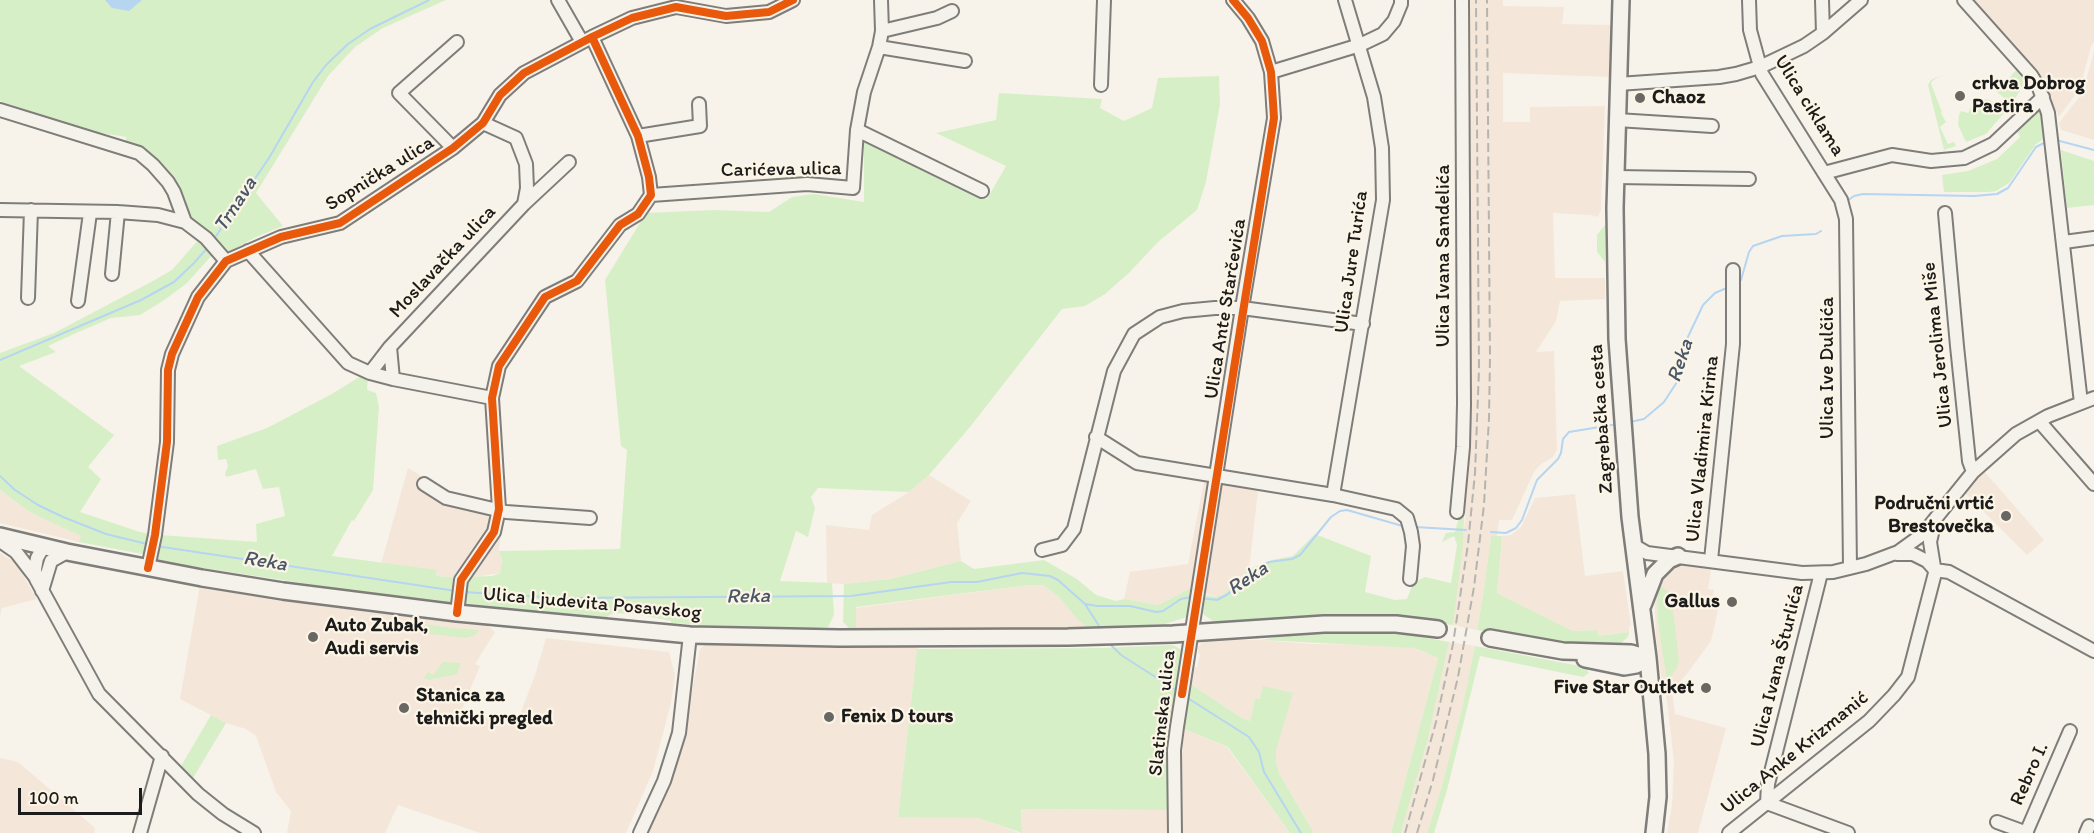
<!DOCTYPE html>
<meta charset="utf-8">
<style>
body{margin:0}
#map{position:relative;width:2094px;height:833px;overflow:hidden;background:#f7f3ea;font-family:Itim,sans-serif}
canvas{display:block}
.scale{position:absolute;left:18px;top:788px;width:124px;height:27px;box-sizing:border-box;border:3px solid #1c1c1c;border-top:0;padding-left:8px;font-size:18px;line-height:21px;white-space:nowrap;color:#1c1c1c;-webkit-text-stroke:4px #fcf5e5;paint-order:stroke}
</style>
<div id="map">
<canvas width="2094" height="833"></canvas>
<div class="scale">100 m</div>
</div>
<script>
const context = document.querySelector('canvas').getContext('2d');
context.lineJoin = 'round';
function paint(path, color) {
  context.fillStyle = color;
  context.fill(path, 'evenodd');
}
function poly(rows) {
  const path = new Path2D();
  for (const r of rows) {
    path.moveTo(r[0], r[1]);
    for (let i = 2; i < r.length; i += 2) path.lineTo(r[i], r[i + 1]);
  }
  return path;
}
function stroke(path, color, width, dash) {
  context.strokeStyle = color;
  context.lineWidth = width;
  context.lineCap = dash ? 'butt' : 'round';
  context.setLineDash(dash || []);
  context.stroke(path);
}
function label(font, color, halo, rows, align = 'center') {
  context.font = font + ' Itim,sans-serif';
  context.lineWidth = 4.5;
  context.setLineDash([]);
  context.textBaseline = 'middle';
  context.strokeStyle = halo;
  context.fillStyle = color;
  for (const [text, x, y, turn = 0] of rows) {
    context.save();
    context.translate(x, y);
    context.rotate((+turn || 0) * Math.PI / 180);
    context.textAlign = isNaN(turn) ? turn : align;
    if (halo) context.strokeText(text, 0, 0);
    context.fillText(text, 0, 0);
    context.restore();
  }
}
paint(poly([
 [1467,0,1503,0,1503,6,1564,7,1562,24,1612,25,1610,77,1503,73,1503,122,1530,122,1530,107,1605,106,1601,210,1598,217,1591,215,1553,213,1555,278,1605,278,1605,299,1560,301,1556,321,1536,352,1554,351,1557,450,1553,457,1541,464,1534,472,1512,520,1499,520,1497,536,1491,537,1484,589,1477,630,1453,625,1465,520,1471,362],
 [1973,0,2094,0,2094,42,2091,46,2080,88,2059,117,2037,73],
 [2094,51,2094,140,2061,130,2059,123,2083,92],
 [408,468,444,490,502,521,499,551,502,560,500,573,456,580,451,577,436,576,437,571,381,564],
 [1984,471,2044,540,2027,555,1965,493],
 [929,475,971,501,957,523,961,561,890,579,844,584,827,583,826,525,869,530,872,515,909,492],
 [1204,481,1258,491,1249,569,1224,594,1216,597,1191,588,1158,605,1124,599,1130,572,1188,564],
 [0,490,31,513,82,536,79,542,0,523],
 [1575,494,1585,576,1623,571,1631,626,1629,626,1629,632,1597,636,1596,630,1573,631,1497,593,1502,536,1511,535,1521,527,1535,498],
 [0,553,15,562,37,599,2,608,0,616],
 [1671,563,1712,564,1708,589,1714,590,1711,608,1718,610,1711,641,1686,675,1672,691,1675,714,1726,728,1698,833,1667,833,1672,805,1674,762,1667,701,1662,682,1656,637,1654,590,1665,567],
 [200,585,232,587,483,622,495,632,475,664,480,666,462,709,516,725,535,675,546,638,669,652,675,675,671,703,653,771,626,833,480,833,398,805,385,833,287,833,291,811,276,792,256,736,246,729,226,723,180,699],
 [1029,585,1043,585,1059,597,1077,619,1089,629,963,633,856,631,855,608],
 [718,640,782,645,918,642,898,816,979,818,1019,833,645,833,684,732,700,649,707,643],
 [1212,640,1261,640,1312,644,1385,645,1415,648,1438,658,1391,833,1314,833,1279,773,1276,760,1276,750,1260,699,1255,698,1250,721,1242,718,1189,683,1191,670,1197,667,1200,655,1198,652,1198,647,1202,643],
 [1449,642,1475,646,1462,708,1441,789,1427,833,1401,833,1428,739],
 [1184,729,1227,747,1290,833,1183,833,1182,758],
 [0,758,18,762,95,828,94,833,0,833],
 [1021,809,1171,810,1172,833,1022,833]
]), '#f4e7d9');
paint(poly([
 [0,0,446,0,383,28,355,47,328,76,256,193,283,226,256,237,229,252,216,244,204,229,192,220,173,182,143,150,126,142,126,137,95,132,0,101],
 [2018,69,2027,81,2011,104,1990,86,2006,83,2014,72],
 [1942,75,1932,81,1931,84,1942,112,1941,113,1946,122,1940,127,1948,144,1954,142,1956,146,1944,150,1928,85,1931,80],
 [1219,76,1220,104,1206,182,1197,210,1158,242,1129,273,1105,294,1085,306,1062,309,970,427,929,475,909,492,818,488,811,497,815,508,808,537,796,531,780,581,832,583,834,615,828,627,801,629,702,625,671,623,671,621,636,614,613,613,604,619,507,610,465,603,466,582,469,577,492,576,500,573,502,560,499,551,620,549,627,450,621,446,605,280,646,213,714,210,769,212,792,197,814,194,864,202,864,140,987,199,1006,166,936,133,996,120,999,93,1102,99,1100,108,1124,121,1152,108,1158,78],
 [1984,99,1990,100,2004,110,2004,113,1986,134,1966,142,1958,125,1959,115,1961,111,1968,113,1971,107,1975,105,1979,105],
 [2037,111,2042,114,2047,137,2036,144,2009,183,1996,191,1989,192,1944,192,1942,175,1968,171,1997,159,2020,137,2016,130],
 [2061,150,2094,161,2094,205,2067,208],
 [1605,225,1605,262,1597,252,1597,235],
 [200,238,213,254,187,283,163,301,140,315,111,318,74,334,48,346,56,352,19,366,114,435,88,467,101,479,80,512,140,532,151,534,147,555,79,542,81,536,31,513,0,490,0,353,54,333,151,282,172,270],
 [366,373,368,376,367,390,376,393,379,407,373,490,354,521,352,520,332,556,437,570,436,576,451,577,456,580,452,601,449,603,441,603,361,592,158,561,156,558,160,535,257,542,256,524,285,516,279,487,263,489,256,469,226,477,225,474,228,466,226,459,218,460,217,446,267,428,330,395],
 [1465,489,1463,545,1453,625,1439,623,1221,623,1213,621,1204,615,1202,611,1206,595,1216,597,1224,594,1249,569,1272,560,1293,556,1315,534,1371,556,1365,592,1395,600,1407,599,1413,583,1425,577,1451,583,1457,545,1454,536,1442,542,1446,533,1455,532,1459,517,1461,517],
 [1491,536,1502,536,1497,593,1573,631,1597,630,1598,636,1629,632,1628,637,1618,646,1595,650,1477,630,1484,589],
 [1044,560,1077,579,1096,595,1116,601,1124,599,1158,605,1191,588,1194,590,1191,613,1184,618,1165,624,1089,629,1077,619,1059,597,1043,585,1029,585,856,607,856,631,852,631,843,622,844,584,890,579,961,561,974,569],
 [1657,583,1667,591,1672,600,1679,660,1677,668,1667,681,1658,622],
 [387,619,454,628,479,630,474,636,464,638,406,631,395,628],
 [1333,632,1400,633,1449,642,1428,739,1401,833,1391,833,1438,658,1415,648,1261,640,1297,633],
 [1173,645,1182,650,1183,653,1174,712,1167,720,1166,727,1171,740,1171,810,1021,809,1022,833,978,818,898,817,917,649,1103,648],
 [1475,646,1585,667,1589,673,1583,677,1480,656,1447,790,1434,833,1427,833,1441,789,1462,708],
 [443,662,461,663,457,674,429,680,424,678,428,672,433,675],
 [1189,683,1242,718,1250,721,1255,698,1260,699,1263,686,1293,693,1276,750,1276,760,1279,773,1314,833,1290,833,1228,747,1184,729],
 [211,715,226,723,193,778,181,766]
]), '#d7efc7');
paint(poly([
 [105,0,142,0,129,11,112,8]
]), '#b6d5f1');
stroke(poly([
 [2056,140,2094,150],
 [1847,201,1854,196,1863,194,1974,196,1997,194,2008,188,2036,147,2048,141],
 [214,239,269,158,313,82,326,65,348,44,370,29,429,0],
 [1737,282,1741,280,1749,252,1753,246,1782,236,1816,234,1821,231],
 [0,360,141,300,174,282,194,263,209,246],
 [1630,422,1644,419,1664,402,1677,382,1678,358,1703,305,1715,293,1729,287],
 [0,476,15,490,38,505,63,517,106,534,147,544],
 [1415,527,1466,530],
 [1491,532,1506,533,1516,528,1522,520,1537,480,1558,459,1561,453,1563,439,1569,432,1618,424],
 [156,546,456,591],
 [464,592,559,598,851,596,951,582,977,582,1022,573,1050,576,1058,580,1085,604,1097,606,1130,606,1156,612,1163,611,1181,599,1191,597],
 [1200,598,1217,600,1228,594,1252,571,1269,562,1292,559,1300,555,1331,517,1340,511,1347,510,1406,527],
 [1085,604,1101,629],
 [1108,642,1121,655,1179,692],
 [1186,697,1249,737,1259,752,1264,772,1301,833]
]), '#b6d5f1', 2);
const minor = poly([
 [558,0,582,42],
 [1749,0,1750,30,1762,74,1824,173,1892,155,1931,161,1964,158,1993,144,2043,97],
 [1822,0,1823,33],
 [1964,0,2031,75,2039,88,2048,113,2081,403],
 [882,31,937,18,952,11],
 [879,47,965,61],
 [1271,72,1360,45,1383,34,1394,21,1401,4,1401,0],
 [1618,84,1719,77,1736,74,1760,67,1804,46,1823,33,1861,0],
 [1101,85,1104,0],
 [0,110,139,153,153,165,168,182,174,192,185,222,206,238,226,261],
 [1617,120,1712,126],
 [857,130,982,191],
 [638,136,700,126,699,104],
 [453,148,399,93,457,42],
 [1824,173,1841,200,1846,219,1850,568],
 [1616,177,1749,179],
 [651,195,807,184,853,188,857,130,864,92,879,47,882,31,881,0],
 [524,204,569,162],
 [0,210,118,212,158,215,185,222],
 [1945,213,1957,346,1969,461,1973,472],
 [2064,242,2094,238],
 [248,251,348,363,370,373,393,379,492,398],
 [112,274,118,212],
 [28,298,31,210],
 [78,301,90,213],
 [390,347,393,379],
 [370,373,390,347,524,204,527,188,526,164,516,138,483,123],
 [2039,421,2094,484],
 [1096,437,1137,463,1333,495,1396,509,1407,518,1411,532,1413,546,1410,579],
 [424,484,446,498,506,512,590,518],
 [1333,495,1383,200,1382,148,1374,97,1345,0],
 [1457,512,1463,447,1464,404,1462,0],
 [0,541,16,552,36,578],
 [1633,545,1647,553,1802,573,1833,572,1866,564,1898,552,1923,534,1973,472,2016,434,2048,416,2094,398],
 [44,546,37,558,35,569,36,579,99,694,198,794,223,814,254,833],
 [1042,550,1062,545,1074,529,1114,371,1134,334,1160,317,1183,311,1215,308,1242,308,1363,324],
 [1897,554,1913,554,1927,561,1935,570],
 [1711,560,1733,344,1733,270],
 [148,568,155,535,167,442,168,370,172,354,198,297,226,261,281,237,340,223,453,148,483,123,500,95,524,73,592,37,632,18,676,7,726,16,769,12,793,0],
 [1935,570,1949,572,2094,651],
 [42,591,51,561,67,552],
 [457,613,461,580,494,532,499,509,492,398,499,366,545,297,577,281,620,225,638,214,651,195,649,177,638,136,592,37],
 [1767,803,1768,784,1821,573],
 [1767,803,1848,833],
 [1997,822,2027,833],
 [140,833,162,756],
 [640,833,664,781,679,733,690,635],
 [1175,833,1174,750,1177,727,1242,308,1274,118,1271,72,1262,41,1248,18,1233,0],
 [1729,833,1869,721,1894,695,1908,677,1935,573,1930,542,1934,525],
 [2026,833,2070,731],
 [2086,833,2089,826]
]);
const major = poly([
 [1621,0,1615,208,1617,339,1630,517,1648,658,1657,754,1658,797,1654,833],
 [0,536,67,552,202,578,283,591,457,613,690,635,839,638,1068,637,1173,634,1324,624,1396,624,1438,629],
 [1643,605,1655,574,1669,560,1678,556],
 [1490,638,1563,651,1631,653,1648,658],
 [1585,659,1624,667,1636,665,1648,658]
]);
stroke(minor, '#7f7d79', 16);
stroke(major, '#7f7d79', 20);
stroke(minor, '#f5f2ec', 12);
stroke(major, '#f5f2ec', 15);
stroke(poly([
 [1405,833,1436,722,1453,644,1468,544,1475,473,1479,369,1476,0],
 [1417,833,1433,780,1458,677,1474,587,1484,505,1489,418,1490,357,1487,0]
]), '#b6b4af', 2, [9, 4.5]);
stroke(poly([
 [148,568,155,535,167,442,168,370,172,354,198,297,226,261,281,237,340,223,453,148,483,123,500,95,524,73,592,37,632,18,676,7,726,16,769,12,793,0],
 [457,613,461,580,494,532,499,509,492,398,499,366,545,297,577,281,620,225,638,214,651,195,649,177,638,136,592,37],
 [1182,694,1274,118,1271,72,1262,41,1248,18,1233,0]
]), '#e8590c', 8);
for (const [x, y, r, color] of [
 [1960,96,6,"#696764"],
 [1640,98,6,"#696764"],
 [2006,516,6,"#696764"],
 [1732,602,6,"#696764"],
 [313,637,6,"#696764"],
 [1706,688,6,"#696764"],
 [404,708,6,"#696764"],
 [829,717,6,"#696764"]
]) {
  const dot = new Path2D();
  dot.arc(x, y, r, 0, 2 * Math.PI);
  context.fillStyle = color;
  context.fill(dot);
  stroke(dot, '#fcf5e5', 2);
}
label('bold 20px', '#1c1c1c', '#fcf5e5', [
 ["crkva Dobrog",1972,84],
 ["Pastira",1972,107],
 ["Chaoz",1652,98],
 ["Područni vrtić",1994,504,"right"],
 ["Brestovečka",1994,527,"right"],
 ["Gallus",1720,602,"right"],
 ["Auto Zubak,",325,626],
 ["Audi servis",325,649],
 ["Five Star Outket",1694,688,"right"],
 ["Stanica za",416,696],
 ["tehnički pregled",416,719],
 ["Fenix D tours",841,717]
], 'left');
label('20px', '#1c1c1c', '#fcf5e5', [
 ["Ulica ciklama",1809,106,58],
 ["Carićeva ulica",781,170,-1],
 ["Sopnička ulica",380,174,-32],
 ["Ulica Ivana Sandelića",1444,256,-90],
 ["Moslavačka ulica",443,262,-47],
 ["Ulica Jure Turića",1352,262,-82],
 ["Ulica Ante Starčevića",1226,309,-81],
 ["Ulica Jerolima Miše",1938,345,-96],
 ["Ulica Ive Dulčića",1828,368,-90],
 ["Zagrebačka cesta",1602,419,-94],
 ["Ulica Vladimira Kirina",1703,449,-84],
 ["Ulica Ljudevita Posavskog",592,604,5],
 ["Ulica Ivana Šturlića",1778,666,-76],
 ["Slatinska ulica",1163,713,-84],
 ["Ulica Anke Krizmanić",1795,753,-39],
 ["Rebro I.",2030,774,-66]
]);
label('italic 21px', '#485868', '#fcf5e5', [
 ["Trnava",236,205,-57],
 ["Reka",1681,361,-72],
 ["Reka",265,562,9],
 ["Reka",1248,579,-34],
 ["Reka",748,597,-1]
]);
</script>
